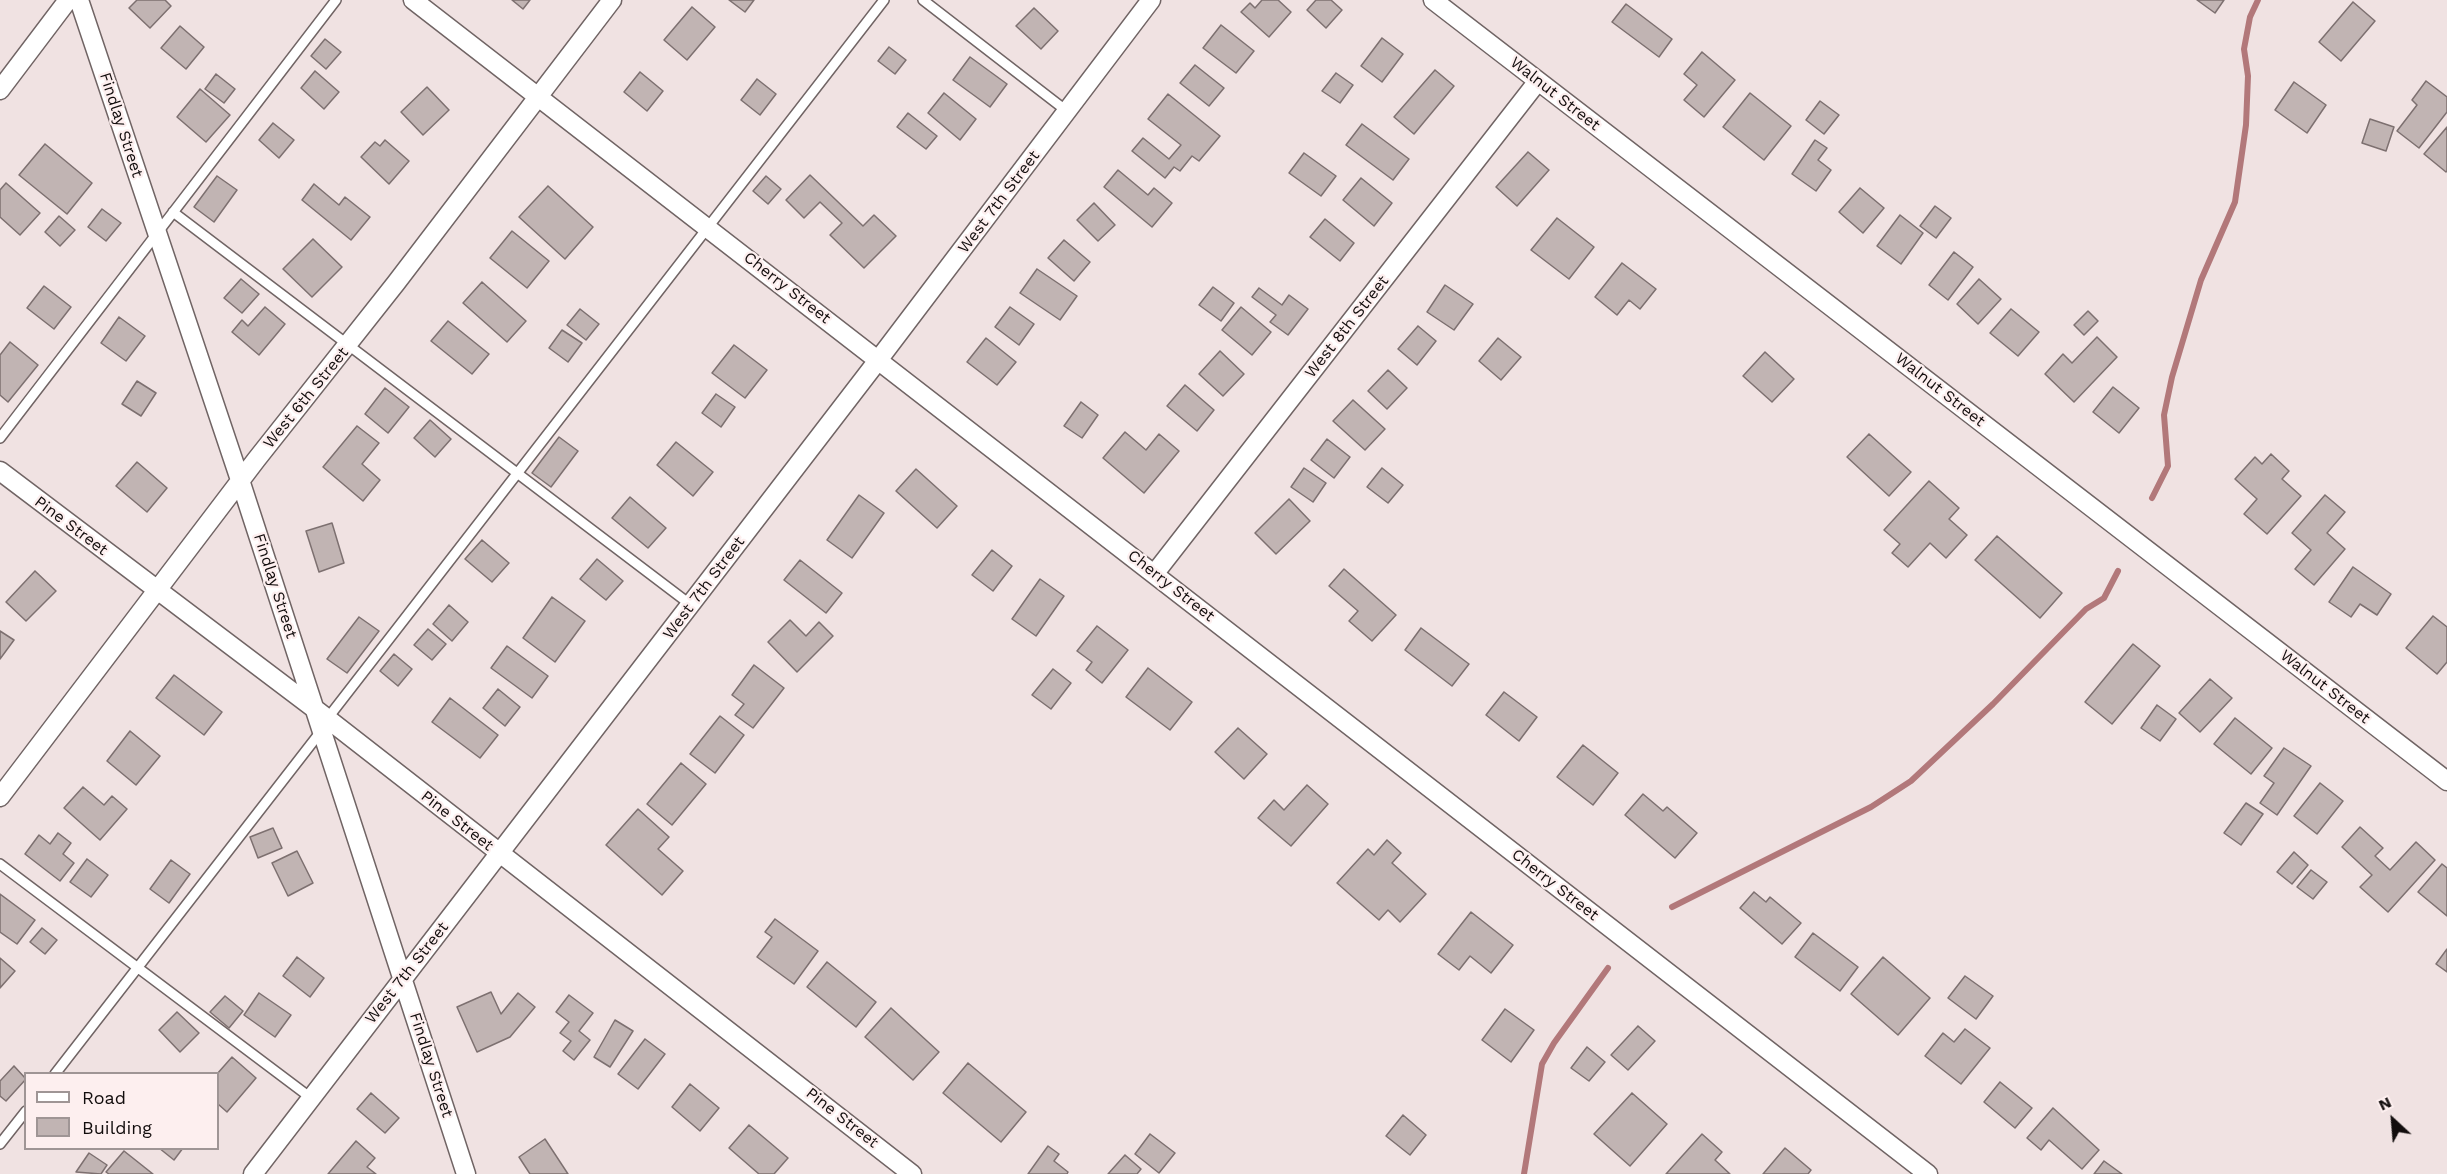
<!DOCTYPE html>
<style>
body{margin:0}
#map{position:relative;width:2447px;height:1174px;overflow:hidden;background:#f0e2e2;font-family:"Work Sans",sans-serif}
canvas{display:block}
.legend{position:absolute;left:24px;top:1072px;width:195px;height:78px;box-sizing:border-box;background:#fdefef;border:2px solid #9f9595;margin:0;padding:8px 10px;list-style:none;font-size:18px;color:#120d0d}
.legend li{display:flex;align-items:center;gap:12px;height:30px}
.legend b{width:30px;border:2px solid #9f9595}
.north{position:absolute;left:2363px;top:1090px;width:60px;height:60px;-webkit-text-stroke:4px #fdefef;paint-order:stroke;rotate:334deg;font-size:16px;font-weight:700;line-height:24px;text-align:center;color:#120d0d}
.north::after{content:'';display:block;margin:auto;width:21px;height:27px;background:#120d0d;clip-path:polygon(50% 0,100% 100%,50% 72%,0 100%)}
</style>
<div id="map">
<canvas width="2447" height="1174"></canvas>
<ul class="legend">
<li><b style="height:8px;background:#fff"></b>Road</li>
<li><b style="height:16px;background:#c1b4b3"></b>Building</li>
</ul>
<div class="north">N</div>
</div>
<script>
const context = document.querySelector('canvas').getContext('2d');
context.lineJoin = 'round';
function poly(rows) {
  const path = new Path2D();
  for (const r of rows) {
    path.moveTo(r[0], r[1]);
    for (let i = 2; i < r.length; i += 2) path.lineTo(r[i], r[i + 1]);
  }
  return path;
}
function stroke(path, color, width, dash) {
  context.strokeStyle = color;
  context.lineWidth = width;
  context.lineCap = dash ? 'butt' : 'round';
  context.setLineDash(dash || []);
  context.stroke(path);
}
function paint(path, color) {
  context.fillStyle = color;
  context.fill(path, 'evenodd');
}
function label(font, color, halo, rows, align = 'center') {
  context.font = font + ' "Work Sans",sans-serif';
  context.lineWidth = 4.5;
  context.setLineDash([]);
  context.textBaseline = 'middle';
  context.strokeStyle = halo;
  context.fillStyle = color;
  for (const [text, x, y, turn = 0] of rows) {
    context.save();
    context.translate(x, y);
    context.rotate((+turn || 0) * Math.PI / 180);
    context.textAlign = isNaN(turn) ? turn : align;
    if (halo) context.strokeText(text, 0, 0);
    context.fillText(text, 0, 0);
    context.restore();
  }
}
stroke(poly([
 [2152,498,2168,466,2164,415,2172,377,2201,280,2235,202,2246,125,2248,76,2244,49,2250,17,2258,0],
 [1672,907,1871,807,1911,781,1993,704,2086,609,2104,598,2118,571],
 [1524,1174,1542,1064,1554,1043,1608,968]
]), '#b2787a', 6);
const building = poly([
 [137,0,165,0,171,6,150,28,129,8,137,0],
 [512,0,530,0,523,9,512,0],
 [729,0,754,0,745,12,729,0],
 [1262,0,1278,0,1291,12,1269,37,1241,12,1250,3,1255,8,1262,0],
 [1316,0,1331,0,1342,10,1326,28,1307,10,1316,0],
 [2197,0,2224,0,2215,13,2197,0],
 [2353,2,2375,21,2341,61,2319,42,2353,2],
 [1626,4,1672,39,1659,57,1612,22,1626,4],
 [692,7,715,27,687,60,664,40,692,7],
 [1034,8,1058,31,1041,49,1016,26,1034,8],
 [1221,25,1254,51,1236,73,1203,48,1221,25],
 [180,26,204,47,186,69,161,48,180,26],
 [1382,38,1403,54,1382,82,1361,66,1382,38],
 [325,39,341,52,326,69,311,56,325,39],
 [889,47,906,60,895,74,878,61,889,47],
 [1702,52,1735,80,1704,117,1684,100,1697,85,1684,74,1702,52],
 [970,57,1007,84,990,107,953,80,970,57],
 [1195,65,1224,88,1209,106,1180,83,1195,65],
 [1435,70,1454,86,1414,134,1394,117,1435,70],
 [315,71,339,92,324,109,301,88,315,71],
 [640,72,663,91,647,111,624,92,640,72],
 [1336,73,1353,85,1340,103,1322,91,1336,73],
 [216,74,235,89,224,103,205,89,216,74],
 [757,79,776,94,760,115,741,100,757,79],
 [2426,81,2447,97,2447,112,2419,148,2397,131,2417,105,2412,100,2426,81],
 [2294,82,2326,105,2307,133,2275,110,2294,82],
 [427,87,449,110,423,135,401,112,427,87],
 [200,89,230,115,206,142,177,117,200,89],
 [944,93,976,119,960,140,928,113,944,93],
 [1750,93,1791,126,1764,160,1723,127,1750,93],
 [1168,94,1220,136,1199,161,1192,156,1180,171,1174,167,1165,178,1132,151,1143,138,1169,159,1181,145,1148,119,1168,94],
 [1820,101,1839,115,1824,134,1806,120,1820,101],
 [908,113,937,136,926,149,897,127,908,113],
 [2370,119,2394,127,2386,151,2362,143,2370,119],
 [273,123,294,140,279,158,259,140,273,123],
 [1362,124,1409,159,1393,180,1346,145,1362,124],
 [2447,127,2447,171,2446,172,2424,154,2447,127],
 [385,140,409,161,389,184,361,157,375,142,380,146,385,140],
 [1815,140,1827,148,1818,160,1831,170,1816,191,1792,174,1815,140],
 [45,144,92,183,67,214,19,175,45,144],
 [1528,152,1549,170,1517,206,1496,187,1528,152],
 [1304,153,1336,176,1321,196,1289,173,1304,153],
 [1118,170,1148,195,1154,188,1172,203,1152,227,1104,187,1118,170],
 [810,175,863,226,874,215,896,236,864,268,830,235,842,223,820,202,804,218,786,200,810,175],
 [217,176,237,190,214,222,194,207,217,176],
 [766,176,781,189,768,204,753,191,766,176],
 [1361,178,1392,203,1374,226,1343,200,1361,178],
 [6,183,40,213,20,235,0,217,0,190,6,183],
 [314,184,339,205,345,197,370,217,351,240,302,200,314,184],
 [548,186,593,227,565,259,519,217,548,186],
 [1860,188,1884,208,1863,233,1839,212,1860,188],
 [1094,203,1115,225,1098,241,1077,220,1094,203],
 [1935,206,1951,218,1936,238,1920,226,1935,206],
 [102,209,121,223,106,241,88,227,102,209],
 [1900,215,1923,233,1901,264,1877,246,1900,215],
 [59,216,75,230,60,246,45,232,59,216],
 [1557,218,1594,247,1569,279,1531,250,1557,218],
 [1325,219,1354,243,1340,261,1310,237,1325,219],
 [512,231,549,261,527,288,490,258,512,231],
 [313,239,342,267,312,297,283,269,313,239],
 [1064,240,1090,262,1074,281,1048,258,1064,240],
 [1954,252,1973,267,1948,300,1929,285,1954,252],
 [1622,263,1656,289,1640,309,1629,300,1617,315,1595,297,1622,263],
 [1037,269,1077,296,1060,320,1020,293,1037,269],
 [241,279,259,294,242,313,224,298,241,279],
 [1979,279,2001,299,1978,324,1957,304,1979,279],
 [482,282,526,321,507,342,463,303,482,282],
 [1445,285,1473,304,1454,330,1427,312,1445,285],
 [44,286,71,307,54,329,27,308,44,286],
 [1213,287,1234,303,1221,321,1199,305,1213,287],
 [1259,288,1282,305,1289,295,1308,309,1288,335,1270,322,1276,315,1252,297,1259,288],
 [265,307,285,324,259,355,232,332,242,320,248,326,265,307],
 [1010,307,1034,324,1019,345,995,327,1010,307],
 [1241,307,1271,332,1252,355,1222,330,1241,307],
 [580,309,599,324,586,340,567,325,580,309],
 [2011,309,2039,332,2018,356,1990,333,2011,309],
 [2088,311,2098,321,2084,335,2074,325,2088,311],
 [119,317,145,336,126,361,101,343,119,317],
 [448,321,489,354,472,374,431,341,448,321],
 [1418,326,1436,341,1417,365,1398,349,1418,326],
 [562,330,582,343,568,362,549,348,562,330],
 [2097,337,2117,357,2074,402,2045,374,2063,354,2072,363,2097,337],
 [986,338,1016,362,997,385,967,362,986,338],
 [1498,338,1521,357,1501,380,1479,361,1498,338],
 [10,342,38,365,8,402,0,395,0,355,10,342],
 [734,345,767,370,745,398,712,373,734,345],
 [1220,351,1244,374,1223,396,1199,374,1220,351],
 [1765,352,1794,379,1772,402,1743,376,1765,352],
 [1388,370,1407,388,1387,409,1368,391,1388,370],
 [137,381,156,393,141,416,122,404,137,381],
 [1185,385,1214,410,1197,431,1167,406,1185,385],
 [2113,387,2139,408,2119,433,2093,412,2113,387],
 [385,388,409,407,388,433,365,414,385,388],
 [716,394,735,407,721,427,702,413,716,394],
 [1353,400,1385,429,1365,450,1333,421,1353,400],
 [1081,402,1098,415,1082,438,1064,426,1081,402],
 [430,420,451,439,435,457,414,438,430,420],
 [357,426,379,443,362,464,380,480,363,501,323,467,357,426],
 [1125,432,1146,450,1159,434,1179,451,1144,493,1103,458,1125,432],
 [1869,434,1911,472,1889,496,1847,457,1869,434],
 [559,437,578,451,551,487,532,473,559,437],
 [1327,439,1350,457,1334,478,1311,460,1327,439],
 [676,442,713,472,693,496,657,465,676,442],
 [2271,454,2289,471,2282,479,2301,496,2267,534,2244,514,2257,499,2235,479,2255,457,2262,464,2271,454],
 [137,462,167,488,147,512,116,486,137,462],
 [1304,468,1326,483,1313,502,1291,487,1304,468],
 [1382,468,1403,485,1388,503,1367,487,1382,468],
 [916,469,957,506,937,528,896,491,916,469],
 [1929,481,1959,508,1949,519,1967,535,1946,558,1930,543,1908,567,1892,553,1900,544,1884,530,1929,481],
 [859,495,884,513,852,558,827,540,859,495],
 [2325,495,2345,512,2327,533,2345,549,2314,585,2295,569,2311,550,2292,533,2325,495],
 [630,497,666,528,648,548,612,518,630,497],
 [1289,499,1310,521,1276,554,1255,533,1289,499],
 [332,523,344,563,319,572,306,531,332,523],
 [1997,536,2062,593,2040,618,1975,560,1997,536],
 [482,540,509,563,492,582,465,559,482,540],
 [992,550,1012,566,993,591,972,575,992,550],
 [597,559,623,581,606,600,580,579,597,559],
 [800,560,842,593,826,613,784,580,800,560],
 [2353,567,2391,594,2377,615,2360,604,2351,617,2329,602,2353,567],
 [1344,569,1396,615,1372,641,1349,621,1358,611,1329,586,1344,569],
 [35,571,56,591,26,621,6,602,35,571],
 [1040,579,1064,596,1036,636,1012,619,1040,579],
 [552,597,585,621,555,662,523,638,552,597],
 [449,605,468,622,452,641,433,624,449,605],
 [2433,616,2447,627,2447,662,2437,674,2406,648,2433,616],
 [359,617,379,631,347,673,327,659,359,617],
 [790,620,806,636,819,622,833,636,797,672,768,642,790,620],
 [1097,626,1128,650,1102,683,1086,670,1092,662,1077,651,1097,626],
 [1421,628,1469,664,1452,686,1405,650,1421,628],
 [428,629,446,644,432,660,414,645,428,629],
 [0,631,14,640,0,659,0,631],
 [2133,644,2160,666,2112,724,2085,702,2133,644],
 [507,646,548,676,532,698,491,668,507,646],
 [394,654,412,669,398,686,380,671,394,654],
 [754,665,784,688,753,728,735,715,744,704,732,695,754,665],
 [1148,668,1192,702,1170,730,1126,697,1148,668],
 [1053,669,1071,683,1051,709,1032,695,1053,669],
 [174,675,222,712,204,735,156,698,174,675],
 [2210,679,2232,698,2200,732,2179,713,2210,679],
 [498,689,520,707,505,726,483,708,498,689],
 [1504,692,1537,717,1519,741,1486,715,1504,692],
 [450,698,498,735,480,758,432,722,450,698],
 [2157,705,2176,719,2160,741,2141,728,2157,705],
 [720,716,744,735,715,773,690,754,720,716],
 [2235,718,2272,748,2251,774,2214,744,2235,718],
 [1238,728,1267,754,1244,779,1215,752,1238,728],
 [130,731,160,756,136,785,107,761,130,731],
 [1583,745,1618,773,1593,805,1557,777,1583,745],
 [2284,748,2311,766,2277,815,2260,803,2274,783,2264,776,2284,748],
 [681,763,706,784,672,825,647,804,681,763],
 [2320,783,2343,801,2317,834,2294,816,2320,783],
 [1307,785,1328,804,1291,846,1258,818,1274,800,1284,810,1307,785],
 [83,787,104,805,112,796,127,809,100,840,64,808,83,787],
 [1643,794,1663,811,1667,807,1697,833,1675,858,1625,815,1643,794],
 [2246,803,2263,814,2241,845,2224,833,2246,803],
 [638,809,669,837,658,849,683,871,662,895,606,845,638,809],
 [2360,827,2383,848,2375,856,2390,870,2416,842,2435,860,2388,912,2360,887,2372,875,2342,847,2360,827],
 [273,828,282,848,258,858,250,837,273,828],
 [58,833,71,843,63,854,74,863,60,881,25,854,39,835,50,844,58,833],
 [1387,840,1401,853,1392,863,1426,894,1400,922,1388,910,1379,920,1337,883,1368,849,1374,855,1387,840],
 [297,851,313,883,288,896,272,863,297,851],
 [2294,852,2308,865,2292,884,2277,872,2294,852],
 [87,859,108,875,91,897,70,882,87,859],
 [171,860,190,874,169,903,150,889,171,860],
 [2442,864,2447,868,2447,916,2418,892,2442,864],
 [2311,870,2327,882,2313,899,2297,887,2311,870],
 [1754,892,1766,902,1770,897,1801,923,1782,944,1740,908,1754,892],
 [0,894,35,920,17,944,0,932,0,894],
 [1471,912,1513,945,1491,973,1470,956,1459,970,1438,954,1471,912],
 [775,919,818,951,794,984,757,957,772,937,765,932,775,919],
 [42,928,57,940,45,954,30,942,42,928],
 [1813,933,1858,967,1840,991,1795,957,1813,933],
 [2447,949,2447,972,2436,964,2447,949],
 [297,957,324,978,310,997,283,976,297,957],
 [1883,957,1930,998,1898,1035,1851,994,1883,957],
 [0,958,15,971,0,988,0,958],
 [827,962,876,1002,856,1027,807,987,827,962],
 [1965,976,1993,996,1976,1019,1948,998,1965,976],
 [491,992,501,1014,518,993,535,1007,510,1037,477,1052,457,1007,491,992],
 [259,993,291,1015,275,1037,244,1015,259,993],
 [569,995,593,1013,579,1031,590,1040,574,1060,563,1051,571,1041,560,1033,569,1022,556,1012,569,995],
 [225,996,243,1011,229,1028,210,1012,225,996],
 [891,1008,939,1052,913,1080,865,1037,891,1008],
 [1505,1009,1534,1030,1511,1062,1482,1040,1505,1009],
 [177,1012,199,1033,180,1052,159,1030,177,1012],
 [615,1020,633,1031,610,1067,594,1057,615,1020],
 [1638,1026,1655,1041,1628,1070,1611,1055,1638,1026],
 [1965,1029,1990,1048,1961,1084,1925,1056,1943,1033,1954,1042,1965,1029],
 [645,1039,665,1054,638,1089,618,1074,645,1039],
 [1587,1047,1605,1062,1589,1081,1571,1068,1587,1047],
 [232,1057,256,1078,227,1112,218,1104,217,1074,232,1057],
 [968,1063,1026,1112,1001,1142,943,1093,968,1063],
 [14,1066,26,1079,6,1101,0,1096,0,1081,14,1066],
 [2000,1082,2032,1108,2015,1128,1984,1102,2000,1082],
 [690,1084,719,1108,700,1131,672,1107,690,1084],
 [371,1093,399,1118,385,1133,357,1109,371,1093],
 [1632,1093,1667,1124,1630,1166,1594,1134,1632,1093],
 [2053,1108,2099,1150,2082,1169,2049,1140,2041,1150,2027,1138,2053,1108],
 [1403,1115,1426,1135,1410,1155,1386,1136,1403,1115],
 [749,1125,788,1158,774,1174,759,1174,729,1148,749,1125],
 [1150,1134,1175,1153,1159,1173,1135,1154,1150,1134],
 [1702,1134,1722,1152,1715,1160,1730,1174,1666,1174,1702,1134],
 [545,1139,568,1174,530,1174,519,1157,545,1139],
 [356,1141,375,1158,367,1167,376,1174,328,1174,356,1141],
 [1048,1146,1059,1154,1054,1161,1068,1172,1067,1174,1028,1174,1048,1146],
 [159,1148,183,1148,174,1160,159,1148],
 [1785,1148,1811,1170,1808,1174,1763,1174,1785,1148],
 [124,1151,153,1174,109,1174,106,1172,124,1151],
 [89,1153,107,1165,101,1174,76,1172,89,1153],
 [1125,1155,1141,1169,1137,1174,1108,1174,1125,1155],
 [2104,1161,2122,1174,2094,1174,2104,1161]
]);
paint(building, '#c1b4b3');
stroke(building, '#7d7070', 1.5);
const service = poly([
 [923,0,1068,112],
 [173,212,691,605],
 [0,438,336,0],
 [327,719,884,0],
 [0,864,311,1098],
 [55,1074,322,730],
 [0,1144,26,1111]
]);
const minor = poly([
 [79,0,241,483,466,1174],
 [413,0,1928,1174],
 [1433,0,2447,781],
 [0,90,68,0],
 [0,471,315,709,912,1174],
 [1155,573,1538,81],
 [0,797,256,460,396,283,612,0],
 [253,1174,879,359,1151,0]
]);
stroke(service, '#706464', 12);
stroke(minor, '#706464', 21);
stroke(service, '#fff', 9);
stroke(minor, '#fff', 18);
label('16px', '#120d0d', '#fdefef', [
 ["Walnut Street",1555,94,38],
 ["Findlay Street",121,125,72],
 ["West 7th Street",999,202,-53],
 ["Cherry Street",787,288,38],
 ["West 8th Street",1347,327,-52],
 ["Walnut Street",1940,390,38],
 ["West 6th Street",306,398,-51],
 ["Pine Street",71,526,37],
 ["Findlay Street",275,586,72],
 ["Cherry Street",1171,586,38],
 ["West 7th Street",704,588,-53],
 ["Walnut Street",2325,687,38],
 ["Pine Street",457,821,38],
 ["Cherry Street",1555,885,38],
 ["West 7th Street",407,973,-52],
 ["Findlay Street",431,1065,72],
 ["Pine Street",842,1118,38]
]);
</script>
